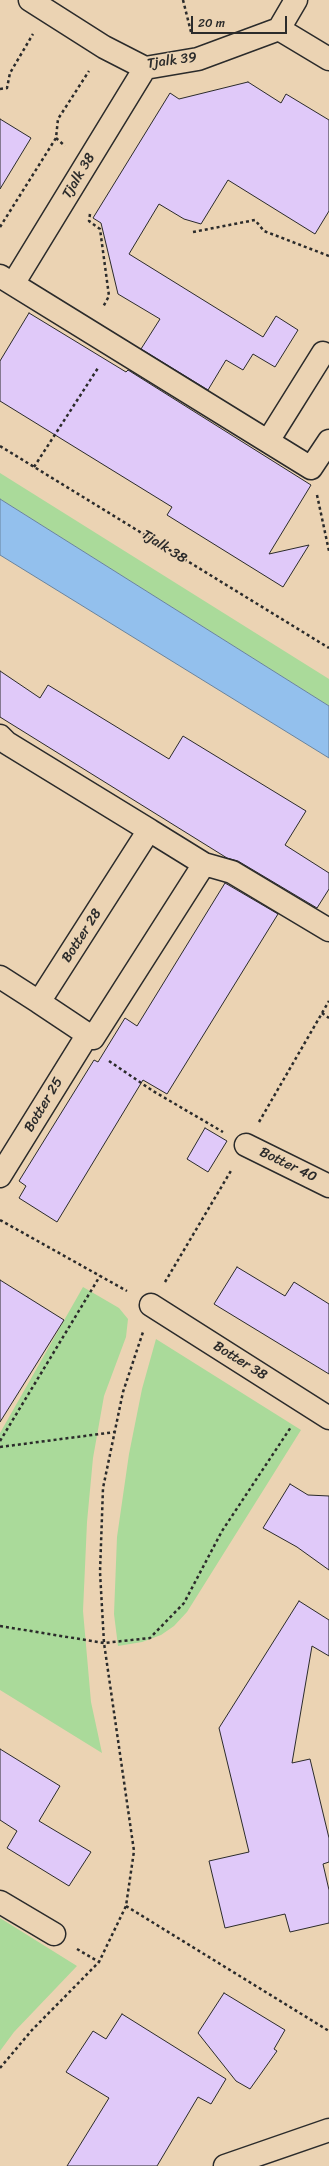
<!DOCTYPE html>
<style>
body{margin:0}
#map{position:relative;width:329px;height:2166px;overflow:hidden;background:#ebd3b3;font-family:Sriracha,sans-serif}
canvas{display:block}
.scale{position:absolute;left:191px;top:16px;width:96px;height:18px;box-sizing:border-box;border:2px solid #2b2b2b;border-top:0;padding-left:5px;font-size:12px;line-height:14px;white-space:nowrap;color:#2b2b2b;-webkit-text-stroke:3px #ebd3b3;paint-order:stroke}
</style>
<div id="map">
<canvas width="329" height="2166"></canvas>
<div class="scale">20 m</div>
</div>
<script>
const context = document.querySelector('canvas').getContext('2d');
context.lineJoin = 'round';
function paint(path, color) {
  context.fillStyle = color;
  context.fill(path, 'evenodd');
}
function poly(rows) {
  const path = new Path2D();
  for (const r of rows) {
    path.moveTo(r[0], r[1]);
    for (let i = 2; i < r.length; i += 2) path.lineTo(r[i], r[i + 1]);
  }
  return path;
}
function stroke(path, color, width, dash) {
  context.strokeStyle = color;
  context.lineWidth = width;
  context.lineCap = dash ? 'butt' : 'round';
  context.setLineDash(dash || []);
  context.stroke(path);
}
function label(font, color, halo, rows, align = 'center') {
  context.font = font + ' Sriracha,sans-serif';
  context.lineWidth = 3;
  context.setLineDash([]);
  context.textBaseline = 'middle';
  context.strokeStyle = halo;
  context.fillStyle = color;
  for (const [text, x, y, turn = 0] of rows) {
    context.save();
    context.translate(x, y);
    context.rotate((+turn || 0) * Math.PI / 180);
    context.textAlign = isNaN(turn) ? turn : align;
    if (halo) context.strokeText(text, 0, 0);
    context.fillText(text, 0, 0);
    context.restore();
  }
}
paint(poly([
 [0,473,329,679,329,706,0,499],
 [83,1287,119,1308,128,1319,126,1337,104,1396,93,1458,87,1522,83,1611,91,1702,102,1753,0,1690,0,1433],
 [156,1339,301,1430,187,1612,174,1626,161,1635,142,1642,118,1646,114,1614,117,1537,129,1454,142,1389],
 [0,1918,77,1966,14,2032,0,2051]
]), '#aada9a');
const water = poly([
 [0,499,329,706,329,758,0,555,0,499]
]);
paint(water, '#93c0ed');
stroke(water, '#69849f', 1);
const building = poly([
 [248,82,281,103,286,94,329,120,329,211,315,234,228,180,201,224,184,219,159,204,129,254,263,337,276,316,298,330,275,367,253,354,243,370,226,360,208,390,141,349,160,319,118,294,101,223,93,218,170,93,179,99,248,82],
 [0,119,31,138,0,189,0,119],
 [29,313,126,372,128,370,311,485,269,554,309,545,283,587,167,515,172,507,0,401,0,361,29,313],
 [0,671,40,698,48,685,169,759,183,736,306,811,285,845,329,873,329,889,317,908,238,861,227,858,0,717,0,671],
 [225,883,278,914,167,1094,143,1080,57,1222,19,1198,26,1186,19,1181,94,1060,98,1062,125,1018,137,1026,225,883],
 [205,1128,227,1141,208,1172,187,1159,205,1128],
 [237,1267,285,1296,294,1282,329,1304,329,1374,214,1304,237,1267],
 [0,1280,64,1320,0,1422,0,1280],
 [290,1484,308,1495,329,1496,329,1570,297,1547,263,1528,290,1484],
 [299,1601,329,1620,329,1656,312,1646,292,1763,310,1759,329,1838,329,1862,323,1864,329,1890,329,1923,290,1932,285,1914,225,1928,209,1861,249,1852,219,1728,299,1601],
 [0,1749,60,1786,39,1821,91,1852,69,1886,7,1848,17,1831,0,1820,0,1749],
 [224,1993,285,2030,274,2049,277,2051,250,2089,236,2081,198,2033,224,1993],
 [122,2014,226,2079,211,2104,198,2097,157,2166,67,2166,109,2098,66,2072,93,2031,106,2039,122,2014]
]);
paint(building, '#e0c9f9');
stroke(building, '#2b2b2b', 1);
const minor = poly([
 [30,0,104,47,145,68,198,59,279,29],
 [279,29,329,59],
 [279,29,296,0],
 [0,276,311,468,329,441],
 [13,284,145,68],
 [268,441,323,353],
 [0,736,7,743,149,830],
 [204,864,232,872,329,930],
 [0,977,39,1002,149,830,204,864,93,1038,39,1002],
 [246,1145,329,1186],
 [0,1176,88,1034],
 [151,1305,329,1418],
 [0,1902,54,1934],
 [225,2166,329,2130]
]);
stroke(minor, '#2b2b2b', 25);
stroke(poly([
 [183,0,191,32],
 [0,89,7,88,10,73,33,34],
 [56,138,65,146],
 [90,214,89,221,100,229,109,296,103,307],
 [0,227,56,138,58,119,89,71],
 [193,232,255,220,264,231,329,256],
 [0,446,329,648],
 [34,467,98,368],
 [317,495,329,551],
 [322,1013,329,1018],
 [109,1061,153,1091,223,1132],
 [259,1122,329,1001],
 [0,1220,127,1291],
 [165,1282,232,1169],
 [0,1441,100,1276],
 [0,1447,115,1432],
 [0,1626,104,1643,150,1638,184,1603,222,1531,291,1427],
 [126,1906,329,2031],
 [77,1949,99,1962],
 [0,2068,32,2030,99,1962,126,1906,134,1851,104,1643,100,1572,103,1488,123,1392,143,1332]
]), '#2b2b2b', 2.5, [3, 3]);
stroke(minor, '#ebd3b3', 22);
label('14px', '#2b2b2b', '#ebd3b3', [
 ["Tjalk 39",172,61,-8],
 ["Tjalk 38",79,176,-59],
 ["Tjalk 38",164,547,32],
 ["Botter 28",82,936,-57],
 ["Botter 25",44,1105,-59],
 ["Botter 40",288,1165,26],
 ["Botter 38",240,1361,32]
]);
</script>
